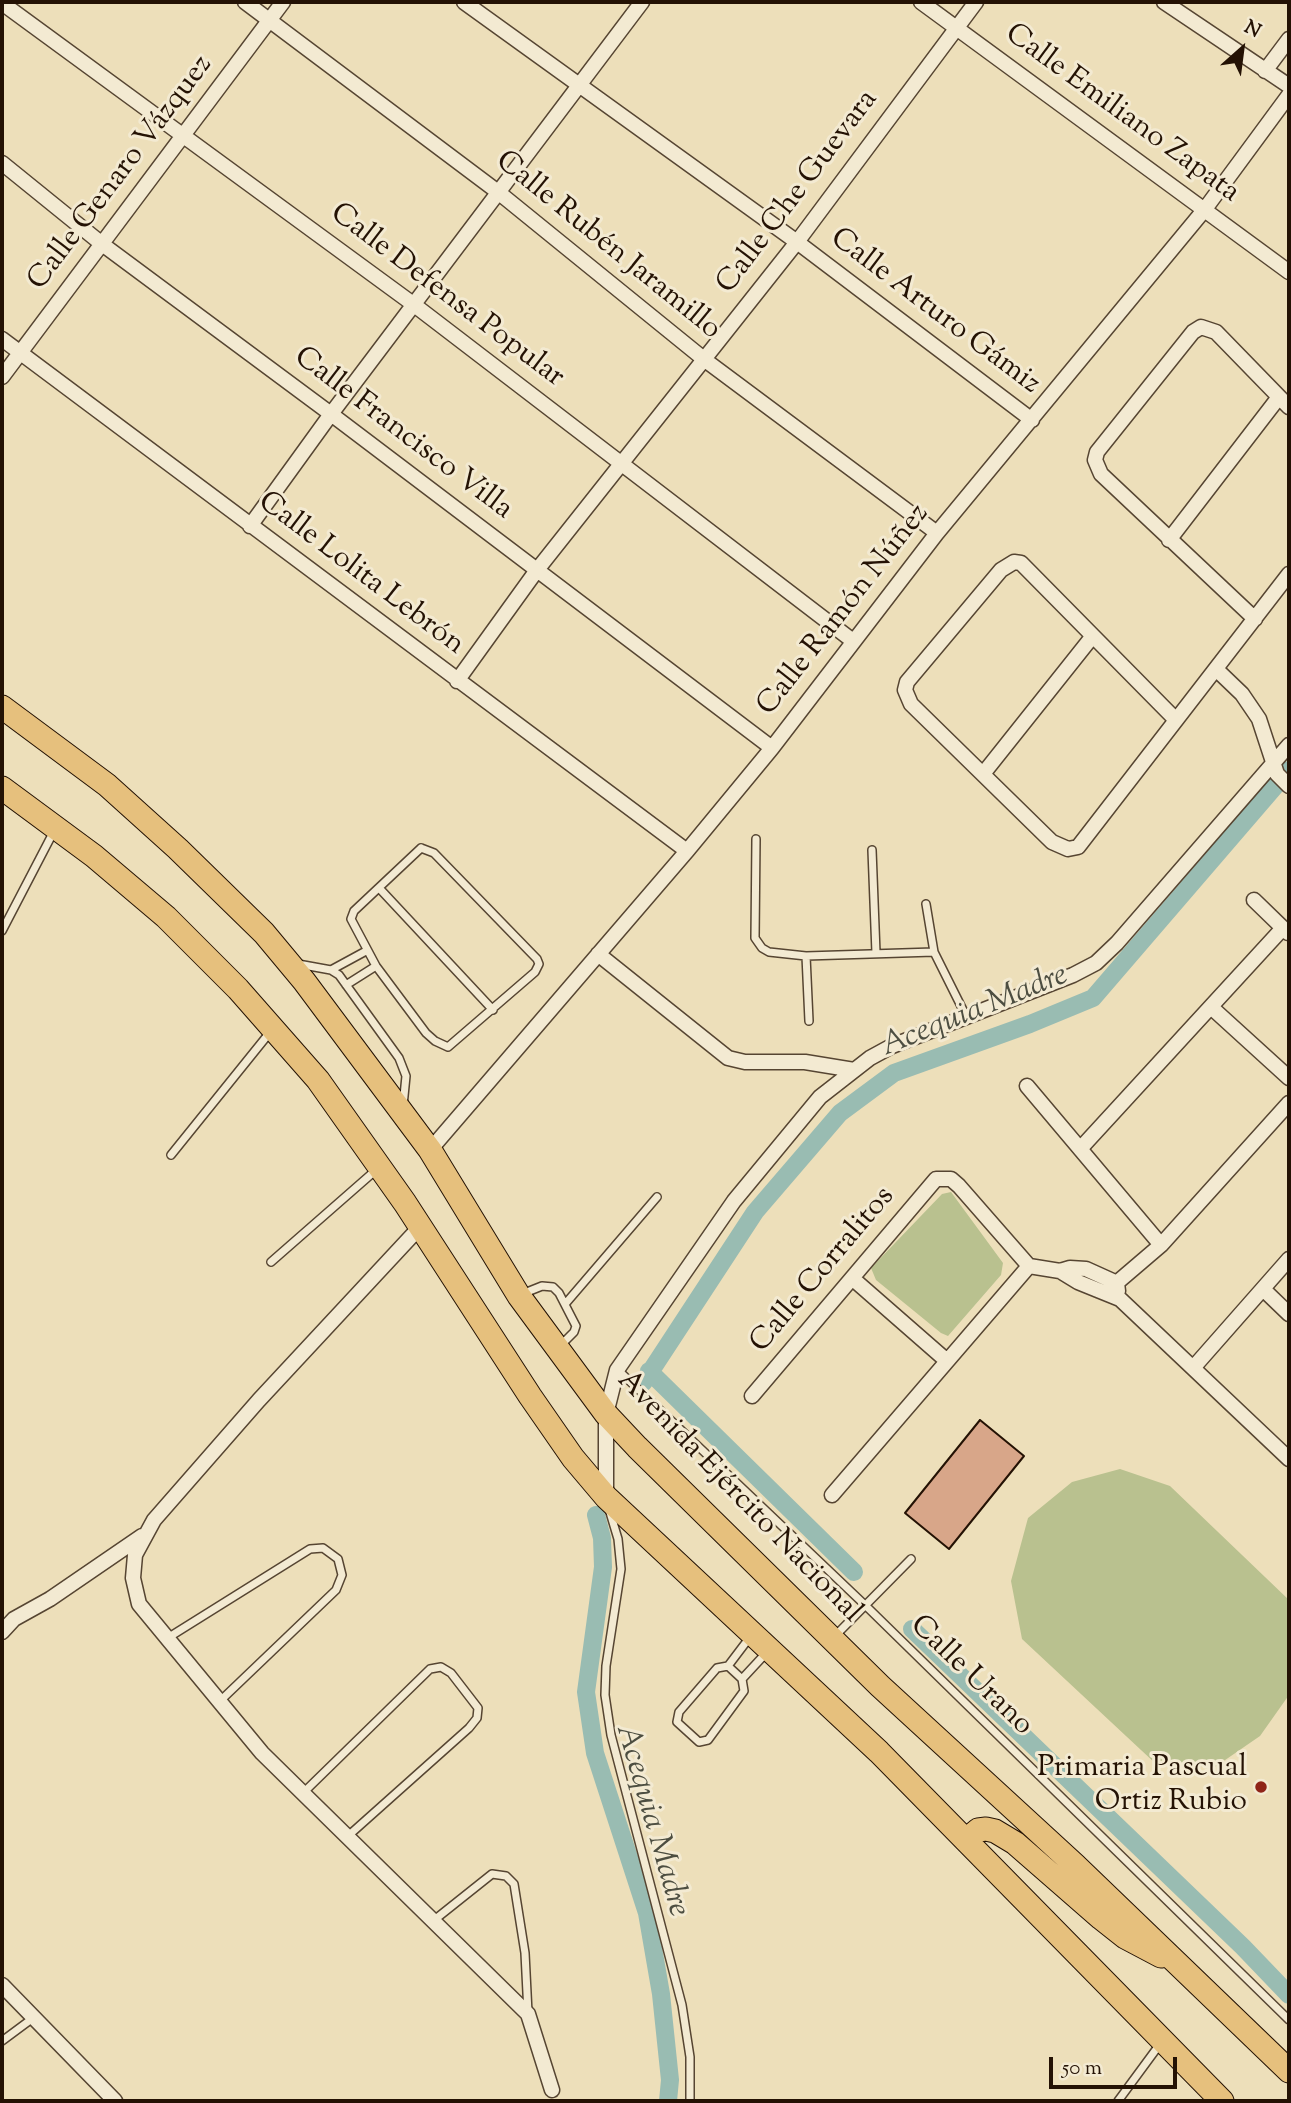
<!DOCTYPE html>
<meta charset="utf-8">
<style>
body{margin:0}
#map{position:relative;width:1291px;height:2103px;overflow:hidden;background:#eddfba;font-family:"Sorts Mill Goudy",serif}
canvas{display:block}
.frame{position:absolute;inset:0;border:4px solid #241204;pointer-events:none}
.north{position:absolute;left:1207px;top:14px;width:70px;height:70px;-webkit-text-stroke:5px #f3ead2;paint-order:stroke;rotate:28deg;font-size:19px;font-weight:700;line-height:28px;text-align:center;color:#241204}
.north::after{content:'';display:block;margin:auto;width:24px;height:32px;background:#241204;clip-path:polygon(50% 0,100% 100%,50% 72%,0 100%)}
.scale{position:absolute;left:1049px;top:2057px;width:128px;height:32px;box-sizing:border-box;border:4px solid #241204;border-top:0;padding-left:9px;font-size:21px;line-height:24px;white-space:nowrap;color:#241204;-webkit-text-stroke:5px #f3ead2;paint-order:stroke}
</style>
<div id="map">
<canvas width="1291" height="2103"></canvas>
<div class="frame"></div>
<div class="north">N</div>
<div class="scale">50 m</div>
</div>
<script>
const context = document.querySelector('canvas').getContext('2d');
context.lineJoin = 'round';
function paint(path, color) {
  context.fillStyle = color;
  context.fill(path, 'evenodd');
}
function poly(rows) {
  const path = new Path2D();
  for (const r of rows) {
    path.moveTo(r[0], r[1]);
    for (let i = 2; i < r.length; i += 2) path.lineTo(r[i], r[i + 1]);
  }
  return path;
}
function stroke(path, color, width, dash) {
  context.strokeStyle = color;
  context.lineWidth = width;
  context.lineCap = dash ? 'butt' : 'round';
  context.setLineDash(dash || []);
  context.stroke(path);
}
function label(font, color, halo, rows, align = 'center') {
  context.font = font + ' "Sorts Mill Goudy",serif';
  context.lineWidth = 6;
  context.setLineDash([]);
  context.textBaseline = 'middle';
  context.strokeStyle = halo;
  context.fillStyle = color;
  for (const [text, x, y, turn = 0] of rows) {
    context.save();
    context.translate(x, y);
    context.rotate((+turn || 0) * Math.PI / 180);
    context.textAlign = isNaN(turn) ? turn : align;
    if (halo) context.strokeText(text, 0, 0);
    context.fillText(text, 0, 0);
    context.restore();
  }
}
paint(poly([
 [951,1192,1003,1263,1001,1275,948,1336,941,1333,876,1280,871,1268,942,1194],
 [1120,1469,1170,1486,1289,1600,1289,1695,1260,1736,1215,1767,1156,1764,1022,1639,1011,1581,1028,1518,1072,1482]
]), '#b9c18f');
stroke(poly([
 [649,1371,854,1572],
 [643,1383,755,1212,840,1113,894,1073,1030,1024,1093,998,1289,770],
 [596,1515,602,1538,603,1567,586,1692,595,1753,647,1913,661,1994,670,2080,668,2101],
 [912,1629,1243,1947,1289,1995]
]), '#99bcb2', 18);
const building = poly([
 [980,1420,1024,1456,949,1549,905,1513,980,1420]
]);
paint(building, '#d8a689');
stroke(building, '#241204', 2);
const lane = poly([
 [756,839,755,938,762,948,769,952,806,956,934,952,966,1016],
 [421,848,434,853,537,959,539,964,535,972,448,1047,435,1041,426,1033,376,966,351,919,354,911,421,848],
 [872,850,876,953],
 [380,889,493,1010],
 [926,904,934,952],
 [2,931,54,831],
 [806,956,809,1021],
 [298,964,331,970,339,975,399,1058,406,1076,403,1106],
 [331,970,366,951],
 [346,985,376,966],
 [171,1155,271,1031],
 [271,1262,376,1170],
 [522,1294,542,1286,553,1287,559,1293,576,1326,574,1332,561,1345],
 [566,1303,657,1197],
 [618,1370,866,1606,1289,2020],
 [609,1509,618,1539,621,1569,606,1666,605,1695,611,1735,682,2005,690,2057,690,2101],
 [835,1636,911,1559],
 [166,1639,310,1549,323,1548,338,1559,342,1575,336,1590,219,1702],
 [728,1666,742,1679,744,1691,708,1740,699,1742,677,1722,679,1712,717,1668,728,1666,750,1637],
 [742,1679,768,1651],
 [303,1793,430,1669,441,1667,451,1673,478,1708,477,1718,469,1728,348,1836],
 [433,1921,492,1874,506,1876,514,1884,525,1953,528,2013],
 [2,2041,33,2018],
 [1118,2101,1160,2044]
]);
const street = poly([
 [245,2,498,192,705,360,937,533],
 [464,2,797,242,1032,420],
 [921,2,1289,272],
 [1164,2,1289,86],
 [2,3,413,304,853,641],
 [1265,71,1289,39],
 [2,163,102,244,331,414,772,748],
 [2,339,687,851],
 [2,377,283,2],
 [250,526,331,414,642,2],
 [1169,540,1279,397],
 [1255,619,1101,474,1095,460,1097,452,1193,332,1201,327,1216,332,1289,407],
 [1217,670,1242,694,1259,719,1277,774,1289,786],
 [457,681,537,570,797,242,976,2],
 [1176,720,1021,563,1014,562,1001,570,907,682,905,690,911,704,1052,842,1068,849,1078,847,1289,574],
 [983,774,1092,637],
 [1254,900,1288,933],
 [598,954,728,1058,745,1062,805,1062,854,1070],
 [1211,1007,1289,1078],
 [1027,1086,1161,1245],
 [1080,1149,1283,928],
 [430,1150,687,851,772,748,937,533,1205,209,1289,95],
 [420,1227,259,1400,154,1520,135,1555,133,1578,139,1604,262,1753,528,2014,552,2090],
 [1029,1266,1060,1271,1078,1282,1120,1299,1289,1459],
 [1060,1271,1070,1268,1086,1269,1117,1283,1118,1291],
 [852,1278,947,1361],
 [1263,1289,1289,1314],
 [1106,1292,1161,1245,1289,1103],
 [1193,1368,1289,1259],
 [752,1396,936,1179,951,1179,959,1186,1029,1266],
 [832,1495,1029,1266],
 [606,1496,606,1414,617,1370,734,1201,820,1097,870,1058,892,1046,1073,975,1096,963,1117,943,1289,745],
 [2,1632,14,1619,50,1599,142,1536],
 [2,1985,115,2101]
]);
const primary = poly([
 [2,707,107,785,178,849,264,933,304,981,430,1150,519,1296,606,1414,637,1447,880,1686,1076,1866,1289,2071],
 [2,788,94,856,166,917,238,989,318,1080,405,1203,530,1396,573,1458,606,1497,879,1752,1222,2101],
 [966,1840,978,1830,986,1829,995,1831,1015,1843,1101,1918,1125,1937,1161,1956]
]);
stroke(lane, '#564532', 10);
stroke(street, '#564532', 17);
stroke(primary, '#241204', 25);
stroke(lane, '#f3ead2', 7);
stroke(street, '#f3ead2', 14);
stroke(primary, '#e6c07d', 23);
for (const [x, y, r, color] of [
 [1261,1787,7,"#8f2418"]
]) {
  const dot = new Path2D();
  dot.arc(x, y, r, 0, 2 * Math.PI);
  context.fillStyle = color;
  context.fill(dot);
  stroke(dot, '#f3ead2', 2.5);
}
label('30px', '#241204', '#f3ead2', [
 ["Calle Emiliano Zapata",1121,115,36],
 ["Calle Genaro Vázquez",122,174,-53],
 ["Calle Che Guevara",799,193,-53],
 ["Calle Rubén Jaramillo",607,247,39],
 ["Calle Defensa Popular",446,297,37],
 ["Calle Arturo Gámiz",934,313,37],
 ["Calle Francisco Villa",402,435,37],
 ["Calle Lolita Lebrón",360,575,37],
 ["Calle Ramón Núñez",845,611,-52],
 ["Calle Corralitos",824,1271,-50],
 ["Avenida Ejército Nacional",738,1498,46],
 ["Calle Urano",970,1677,44]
]);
label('30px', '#241204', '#f3ead2', [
 ["Primaria Pascual",1247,1770],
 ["Ortiz Rubio",1247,1804]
], 'right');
label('italic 32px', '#4d4e41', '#f3ead2', [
 ["Acequia Madre",975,1013,-22],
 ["Acequia Madre",650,1821,74]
]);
</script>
